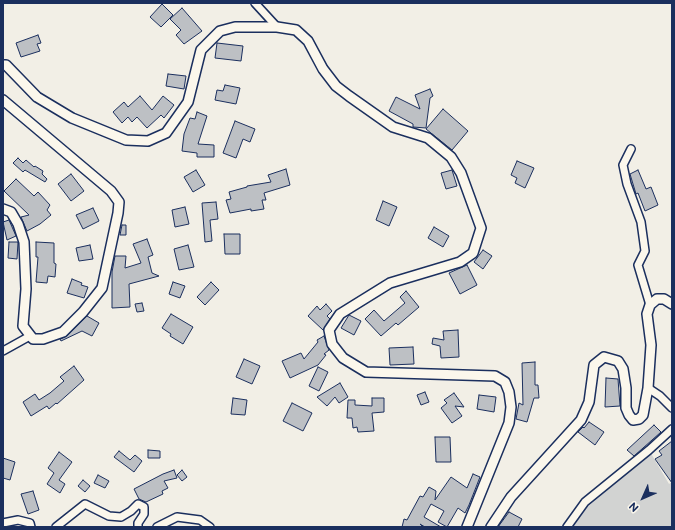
<!DOCTYPE html>
<style>
body{margin:0}
#map{position:relative;width:675px;height:530px;overflow:hidden;background:#f2efe6;font-family:"Balsamiq Sans",sans-serif}
canvas{display:block}
.frame{position:absolute;inset:0;border:4px solid #1b2f5e;pointer-events:none}
.north{position:absolute;left:623px;top:478px;width:40px;height:40px;-webkit-text-stroke:3px #fbf7ec;paint-order:stroke;rotate:225deg;font-size:11px;font-weight:700;line-height:16px;text-align:center;color:#1b2f5e}
.north::after{content:'';display:block;margin:auto;width:14px;height:18px;background:#1b2f5e;clip-path:polygon(50% 0,100% 100%,50% 72%,0 100%)}
</style>
<div id="map">
<canvas width="675" height="530"></canvas>
<div class="frame"></div>
<div class="north">N</div>
</div>
<script>
const context = document.querySelector('canvas').getContext('2d');
context.lineJoin = 'round';
function paint(path, color) {
  context.fillStyle = color;
  context.fill(path, 'evenodd');
}
function poly(rows) {
  const path = new Path2D();
  for (const r of rows) {
    path.moveTo(r[0], r[1]);
    for (let i = 2; i < r.length; i += 2) path.lineTo(r[i], r[i + 1]);
  }
  return path;
}
function stroke(path, color, width, dash) {
  context.strokeStyle = color;
  context.lineWidth = width;
  context.lineCap = dash ? 'butt' : 'round';
  context.setLineDash(dash || []);
  context.stroke(path);
}
paint(poly([
 [649,450,669,484,672,482,672,527,573,527,584,510,631,470]
]), '#d2d3d2');
const building = poly([
 [162,4,173,15,161,27,150,17,162,4],
 [182,8,202,31,184,44,176,35,181,30,170,19,182,8],
 [38,35,41,43,37,44,40,51,21,57,16,43,38,35],
 [217,43,243,46,241,61,215,58,217,43],
 [168,74,186,76,184,89,166,86,168,74],
 [225,85,240,88,236,104,215,100,217,90,223,91,225,85],
 [430,89,433,96,430,98,426,128,413,127,413,124,389,111,396,97,420,109,415,95,430,89],
 [140,96,152,110,163,96,174,105,164,118,161,115,147,128,137,117,132,122,128,117,122,123,113,112,124,102,128,107,140,96],
 [443,109,468,131,452,150,426,129,443,109],
 [197,112,207,116,198,144,214,145,214,157,197,157,197,153,182,151,184,134,190,118,195,119,197,112],
 [235,121,255,129,250,142,243,139,236,158,223,153,235,121],
 [18,158,23,163,26,160,34,167,35,166,43,171,42,174,47,179,45,182,25,170,23,172,13,163,18,158],
 [517,161,534,168,525,188,515,183,517,178,511,175,517,161],
 [286,169,290,185,264,193,266,200,262,200,264,209,251,211,251,209,230,213,226,200,231,199,229,192,247,187,247,186,271,182,268,175,286,169],
 [196,170,205,185,193,192,184,177,196,170],
 [452,170,457,186,446,189,441,173,452,170],
 [638,170,646,189,651,187,658,205,645,211,638,193,636,194,630,174,638,170],
 [71,174,84,191,71,201,58,184,71,174],
 [16,179,34,196,38,192,50,205,47,210,51,215,40,224,27,231,21,217,29,215,4,191,16,179],
 [383,201,397,207,389,226,376,220,383,201],
 [216,202,218,219,210,220,212,241,205,242,202,203,216,202],
 [185,207,189,224,175,227,172,210,185,207],
 [93,208,99,221,83,229,76,215,93,208],
 [9,220,16,236,7,240,3,222,9,220],
 [122,225,126,225,126,235,120,235,122,225],
 [434,227,449,236,443,247,428,238,434,227],
 [224,234,240,234,240,254,225,254,224,234],
 [147,239,153,255,148,257,152,273,159,276,129,284,130,307,112,308,112,272,115,256,126,256,125,268,141,263,133,244,147,239],
 [9,242,18,242,17,259,8,258,9,242],
 [36,242,54,243,54,263,56,264,55,277,48,276,47,283,36,282,38,257,36,257,36,242],
 [90,245,93,259,79,261,76,248,90,245],
 [188,245,194,267,179,270,174,249,188,245],
 [483,250,492,256,483,269,474,262,483,250],
 [467,265,477,285,460,294,449,273,467,265],
 [72,279,82,283,81,285,88,287,84,298,67,293,72,279],
 [173,282,185,286,180,298,169,294,173,282],
 [211,282,219,290,205,305,197,297,211,282],
 [406,291,419,307,398,325,396,323,381,336,365,319,374,310,384,321,405,303,400,297,406,291],
 [142,303,144,311,137,312,135,304,142,303],
 [326,304,332,311,327,316,330,319,323,330,308,316,317,306,320,310,326,304],
 [171,314,193,327,183,344,170,336,171,334,162,328,171,314],
 [349,315,361,321,354,335,341,328,349,315],
 [87,316,99,323,92,336,82,331,61,341,60,339,67,336,87,316],
 [458,330,459,357,441,358,440,346,432,344,433,338,444,340,443,331,458,330],
 [324,336,329,350,324,354,326,355,318,365,290,378,282,361,301,353,304,359,318,342,317,340,324,336],
 [413,347,414,364,390,365,389,348,413,347],
 [244,359,260,366,252,384,236,377,244,359],
 [535,362,535,385,538,385,539,398,534,398,527,422,516,419,519,403,523,405,522,363,535,362],
 [74,366,84,380,57,404,56,403,49,409,47,406,31,416,23,402,35,394,39,400,50,393,64,381,60,377,74,366],
 [318,367,328,372,319,391,309,386,318,367],
 [606,378,618,379,620,406,605,407,606,378],
 [340,383,348,397,339,403,335,397,327,406,317,397,340,383],
 [425,392,429,402,421,405,417,395,425,392],
 [454,393,464,407,455,406,462,416,452,423,441,408,447,403,444,400,454,393],
 [479,395,496,397,494,412,477,409,479,395],
 [233,398,247,400,245,415,231,414,233,398],
 [372,398,384,398,384,412,372,413,374,431,358,432,357,427,353,428,352,418,347,418,348,400,355,400,355,405,372,406,372,398],
 [292,403,312,413,303,431,283,421,292,403],
 [589,422,604,432,595,445,578,432,583,427,584,428,589,422],
 [654,425,661,432,634,456,627,450,654,425],
 [435,437,450,437,451,462,436,462,435,437],
 [672,441,672,483,655,459,662,455,659,451,672,441],
 [148,450,160,451,160,458,148,458,148,450],
 [119,451,130,460,135,455,142,461,134,472,114,457,119,451],
 [59,452,72,462,59,480,65,484,60,493,47,484,54,473,48,468,59,452],
 [3,458,15,462,10,480,3,478,3,458],
 [174,470,177,478,164,481,168,488,162,491,163,494,146,502,139,499,134,489,163,474,174,470],
 [182,470,187,477,182,481,177,475,182,470],
 [473,474,480,477,469,505,465,513,458,508,447,527,438,522,444,511,431,504,424,517,441,527,425,527,420,524,423,527,402,527,404,519,407,520,420,496,423,497,429,487,436,491,435,500,451,477,467,488,473,474],
 [98,475,109,481,105,488,94,483,98,475],
 [83,480,90,486,85,492,78,486,83,480],
 [33,491,39,510,28,514,21,494,33,491],
 [509,512,522,519,518,527,498,527,509,512]
]);
paint(building, '#bdc0c4');
stroke(building, '#1b2f5e', 1);
const minor = poly([
 [255,3,277,27],
 [631,149,623,165,627,184,641,222,645,251,638,265,650,305],
 [3,351,30,336],
 [648,388,660,396,672,408],
 [3,523,18,520,30,523,31,527],
 [56,527,85,504,109,516,121,517,131,511,138,504,144,507,144,514,138,523,138,527],
 [157,527,177,517,200,520,210,527],
 [567,527,585,502,649,450,672,429]
]);
const tertiary = poly([
 [3,65,6,65,37,97,72,118,126,140,148,141,166,133,188,102,201,50,220,31,235,27,277,27,296,30,308,41,323,69,336,86,349,96,393,127,428,138,451,157,461,173,481,228,473,253,460,262,390,283,340,314,329,330,332,344,343,358,366,372,495,376,505,382,509,392,511,407,509,423,467,527],
 [3,100,111,191,119,202,118,213,102,288,83,312,63,332,43,339,33,339,23,326,26,289,24,242,18,224,11,212,3,209],
 [491,527,511,497,581,420,589,402,594,365,604,357,618,361,623,369,626,388,626,408,629,415,633,420,639,419,643,415,648,388,651,345,647,314,650,305,657,299,664,299,672,304]
]);
stroke(minor, '#1b2f5e', 10);
stroke(tertiary, '#1b2f5e', 12);
stroke(minor, '#fbf7ec', 7);
stroke(tertiary, '#fbf7ec', 9);
</script>
